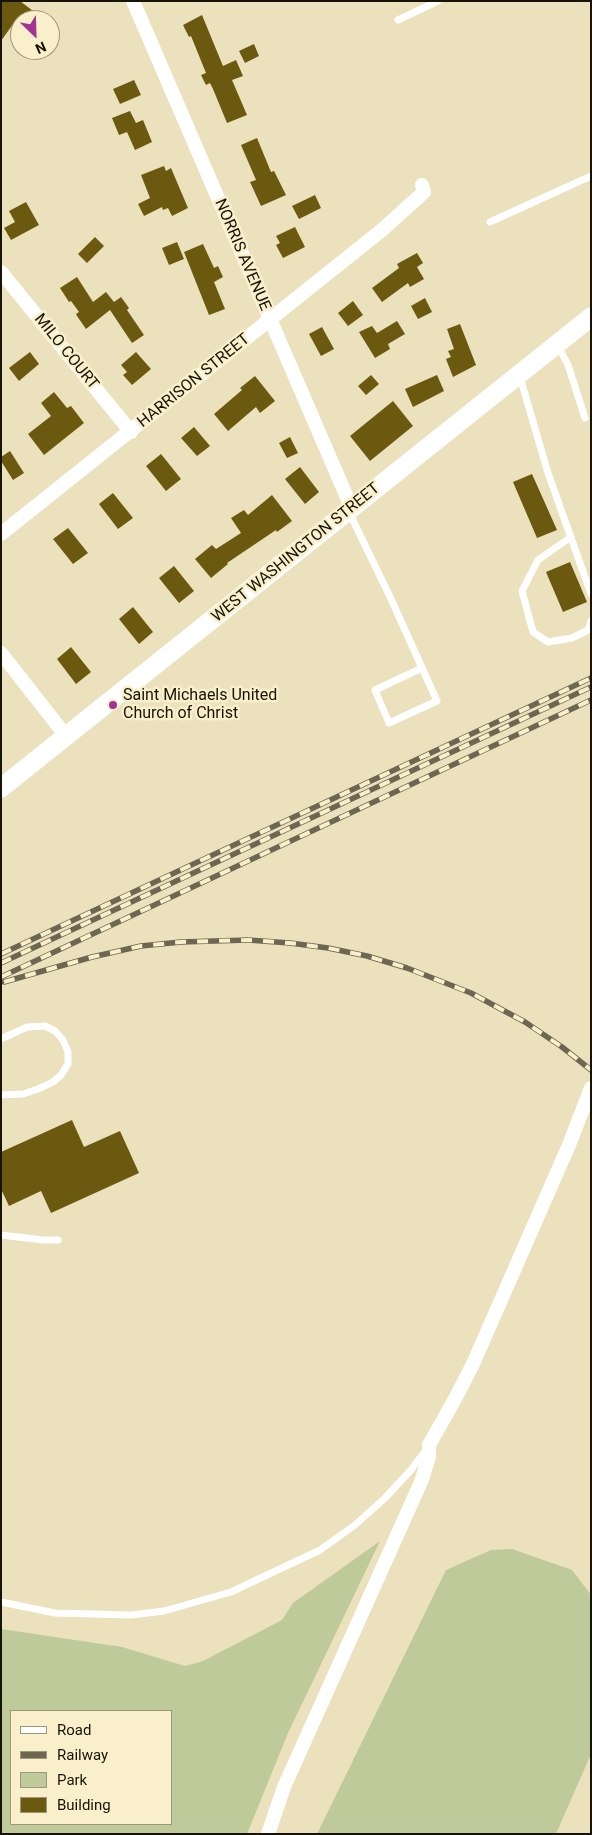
<!DOCTYPE html>
<style>
body{margin:0}
#map{position:relative;width:592px;height:1835px;overflow:hidden;background:#ebe1bd;font-family:Roboto,sans-serif}
canvas{display:block}
.frame{position:absolute;inset:0;border:2px solid #171306;pointer-events:none}
.legend{position:absolute;left:10px;top:1710px;width:162px;height:115px;box-sizing:border-box;background:#f9efca;border:1px solid #9f977c;margin:0;padding:6px 9px;list-style:none;font-size:15px;color:#171306}
.legend li{display:flex;align-items:center;gap:10px;height:25px}
.legend b{width:25px;border:1px solid #9f977c}
.north{position:absolute;left:10px;top:10px;width:50px;height:50px;box-sizing:border-box;background:#f9efca;border:1px solid #9f977c;border-radius:50%;rotate:156deg;font-size:14px;font-weight:700;line-height:20px;text-align:center;color:#171306}
.north::after{content:'';display:block;margin:auto;width:18px;height:22px;background:#a13493;clip-path:polygon(50% 0,100% 100%,50% 72%,0 100%)}
</style>
<div id="map">
<canvas width="592" height="1835"></canvas>
<div class="frame"></div>
<ul class="legend">
<li><b style="height:6px;background:#fff"></b>Road</li>
<li><b style="height:6px;background:#6d6650"></b>Railway</li>
<li><b style="height:14px;background:#beca9a"></b>Park</li>
<li><b style="height:14px;background:#6b590f"></b>Building</li>
</ul>
<div class="north">N</div>
</div>
<script>
const context = document.querySelector('canvas').getContext('2d');
context.lineJoin = 'round';
function paint(path, color) {
  context.fillStyle = color;
  context.fill(path, 'evenodd');
}
function poly(rows) {
  const path = new Path2D();
  for (const r of rows) {
    path.moveTo(r[0], r[1]);
    for (let i = 2; i < r.length; i += 2) path.lineTo(r[i], r[i + 1]);
  }
  return path;
}
function stroke(path, color, width, dash) {
  context.strokeStyle = color;
  context.lineWidth = width;
  context.lineCap = dash ? 'butt' : 'round';
  context.setLineDash(dash || []);
  context.stroke(path);
}
function label(font, color, halo, rows, align = 'center') {
  context.font = font + ' Roboto,sans-serif';
  context.lineWidth = 5;
  context.setLineDash([]);
  context.textBaseline = 'middle';
  context.strokeStyle = halo;
  context.fillStyle = color;
  for (const [text, x, y, turn = 0] of rows) {
    context.save();
    context.translate(x, y);
    context.rotate((+turn || 0) * Math.PI / 180);
    context.textAlign = isNaN(turn) ? turn : align;
    if (halo) context.strokeText(text, 0, 0);
    context.fillText(text, 0, 0);
    context.restore();
  }
}
paint(poly([
 [380,1541,288,1733,247,1834,1,1834,1,1629,122,1647,185,1666,203,1661,282,1620,293,1603],
 [11,1711,171,1711,171,1824,11,1824],
 [512,1549,572,1570,591,1595,591,1754,556,1834,317,1834,446,1570,491,1550]
]), '#beca9a');
paint(poly([
 [1,1,20,1,45,20,16,20,1,41],
 [202,15,223,66,236,60,243,76,232,80,247,115,227,123,213,89,210,83,206,85,201,75,206,73,191,36,189,37,183,25],
 [254,44,259,56,245,63,239,51],
 [134,80,141,95,120,104,113,89],
 [130,111,136,123,143,120,152,142,135,150,127,132,119,135,112,118],
 [257,138,271,172,274,171,286,195,261,206,250,182,256,180,241,145],
 [164,166,166,171,171,168,188,208,172,216,168,208,163,210,162,207,144,216,138,204,150,198,141,175],
 [315,195,321,208,299,219,292,206],
 [26,202,39,225,11,240,4,228,15,222,9,211],
 [295,227,305,247,283,258,276,245,280,243,276,236],
 [95,237,104,246,87,263,78,254],
 [177,242,184,259,169,265,162,248],
 [203,244,214,268,218,266,223,277,214,282,225,309,209,315,184,252],
 [417,253,423,263,417,267,424,279,410,287,408,283,382,302,372,288,399,268,397,264],
 [77,277,93,302,106,292,114,302,121,297,129,308,127,310,144,335,132,343,110,310,86,329,77,316,76,314,79,312,71,301,69,302,60,288],
 [425,298,432,312,418,319,411,306],
 [353,301,363,315,348,326,338,313],
 [397,321,405,334,388,344,390,349,375,358,359,332,372,326,377,333],
 [460,324,476,365,453,377,446,359,451,357,448,351,454,349,447,329],
 [322,327,334,349,321,356,309,334],
 [30,352,39,364,19,381,9,368],
 [136,352,151,369,132,385,123,375,127,372,121,365],
 [371,375,379,384,366,395,358,386],
 [437,375,444,391,413,407,405,389],
 [255,376,275,401,260,413,256,407,228,431,214,414,242,390,240,388],
 [54,392,67,408,71,406,84,423,44,455,28,434,51,416,41,403],
 [393,401,413,426,370,461,350,436],
 [194,427,210,446,197,456,181,438],
 [290,437,298,453,287,458,279,443],
 [10,451,24,473,13,480,1,461,1,457],
 [161,454,181,479,166,491,146,466],
 [300,467,319,492,305,504,285,479],
 [532,474,557,530,537,538,513,482],
 [113,493,133,518,118,529,99,504],
 [272,495,292,521,277,532,276,530,227,563,228,564,211,578,195,559,212,545,216,549,241,533,231,518,244,510,248,515],
 [68,528,88,553,73,564,53,539],
 [570,562,587,602,563,612,546,572],
 [174,566,194,591,179,603,159,578],
 [133,607,153,632,139,644,119,619],
 [71,647,91,672,76,684,57,659],
 [72,1120,84,1147,120,1131,139,1173,51,1213,41,1191,9,1206,1,1189,1,1152]
]), '#6b590f');
stroke(poly([
 [398,20,438,1],
 [490,222,591,176],
 [557,344,568,365,585,418],
 [520,377,548,473,591,594],
 [349,512,391,599,437,701,389,723,375,690,422,668],
 [571,537,538,560,522,591,533,632,548,642,572,638,588,630,591,621],
 [1,1039,27,1027,45,1026,55,1031,63,1040,68,1052,68,1064,61,1075,53,1082,38,1089,23,1094,1,1095],
 [1,1235,43,1240,58,1240],
 [1,1602,55,1613,131,1615,164,1611,231,1592,320,1550,355,1525,385,1498,411,1470,428,1447]
]), '#fff', 7);
stroke(poly([
 [133,1,352,509],
 [1,272,131,432],
 [1,534,382,230,424,192,422,185],
 [1,653,66,736],
 [268,1834,284,1787,421,1482,429,1457,429,1445,455,1399,473,1364,569,1145,591,1088]
]), '#fff', 14);
stroke(poly([
 [1,788,591,317]
]), '#fff', 19);
const rail = poly([
 [1,954,591,678],
 [1,963,591,687],
 [1,977,591,700],
 [4,982,92,957,141,946,181,942,248,940,290,943,328,948,367,956,407,968,471,993,525,1022,562,1047,591,1070]
]);
stroke(rail, '#6d6650', 5.5);
stroke(rail, '#f9efca', 4, [11]);
for (const [x, y, r, color] of [
 [113,705,5,"#a13493"]
]) {
  const dot = new Path2D();
  dot.arc(x, y, r, 0, 2 * Math.PI);
  context.fillStyle = color;
  context.fill(dot);
  stroke(dot, '#f9efca', 2);
}
label('16px', '#171306', '#f9efca', [
 ["NORRIS AVENUE",242,255,67],
 ["MILO COURT",66,352,51],
 ["HARRISON STREET",194,381,-39],
 ["WEST WASHINGTON STREET",296,553,-39]
]);
label('16px', '#171306', '#f9efca', [
 ["Saint Michaels United",123,696],
 ["Church of Christ",123,714]
], 'left');
</script>
